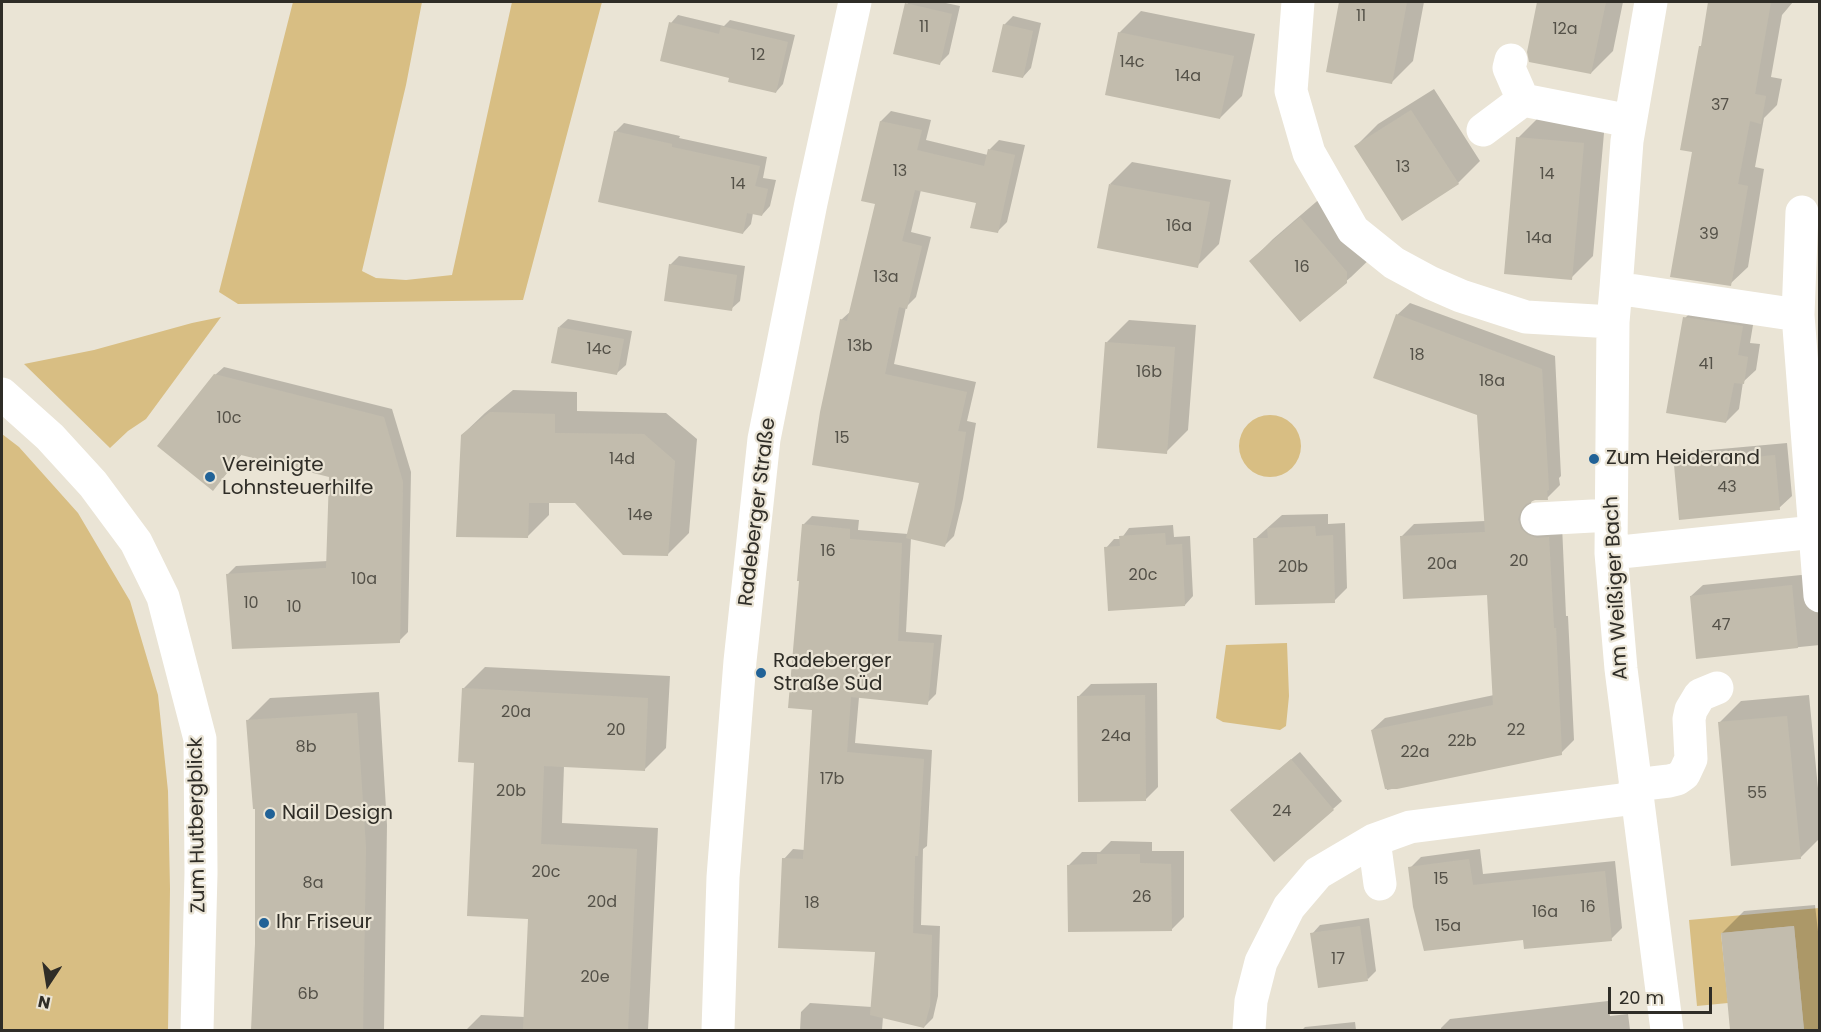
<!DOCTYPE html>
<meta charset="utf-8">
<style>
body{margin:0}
#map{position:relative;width:1821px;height:1032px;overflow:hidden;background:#eae4d5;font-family:Poppins,sans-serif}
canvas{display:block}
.frame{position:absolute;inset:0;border:3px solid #2f2d27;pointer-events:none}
.north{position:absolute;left:18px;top:954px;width:60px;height:60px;-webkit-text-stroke:4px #eae4d5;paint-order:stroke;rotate:192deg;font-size:16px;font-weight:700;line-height:24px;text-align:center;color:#2f2d27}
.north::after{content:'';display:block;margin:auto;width:21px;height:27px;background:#2f2d27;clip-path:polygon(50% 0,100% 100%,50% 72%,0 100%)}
.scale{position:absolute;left:1608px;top:987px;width:104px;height:27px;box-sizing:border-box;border:3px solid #2f2d27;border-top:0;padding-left:8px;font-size:18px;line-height:21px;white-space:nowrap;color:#2f2d27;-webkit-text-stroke:4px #eae4d5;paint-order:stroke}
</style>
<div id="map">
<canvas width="1821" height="1032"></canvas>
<div class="frame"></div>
<div class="north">N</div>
<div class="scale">20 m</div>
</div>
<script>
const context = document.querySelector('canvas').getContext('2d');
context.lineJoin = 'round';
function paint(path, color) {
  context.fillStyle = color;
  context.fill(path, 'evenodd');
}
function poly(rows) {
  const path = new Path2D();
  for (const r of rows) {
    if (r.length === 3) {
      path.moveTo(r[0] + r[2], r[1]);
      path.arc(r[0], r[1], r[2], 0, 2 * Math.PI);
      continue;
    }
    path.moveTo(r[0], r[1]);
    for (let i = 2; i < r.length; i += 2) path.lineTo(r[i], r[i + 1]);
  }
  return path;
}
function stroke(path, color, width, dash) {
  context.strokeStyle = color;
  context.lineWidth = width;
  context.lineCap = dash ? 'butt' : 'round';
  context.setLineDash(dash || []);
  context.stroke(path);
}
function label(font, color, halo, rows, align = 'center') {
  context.font = font + ' Poppins,sans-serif';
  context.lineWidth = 4.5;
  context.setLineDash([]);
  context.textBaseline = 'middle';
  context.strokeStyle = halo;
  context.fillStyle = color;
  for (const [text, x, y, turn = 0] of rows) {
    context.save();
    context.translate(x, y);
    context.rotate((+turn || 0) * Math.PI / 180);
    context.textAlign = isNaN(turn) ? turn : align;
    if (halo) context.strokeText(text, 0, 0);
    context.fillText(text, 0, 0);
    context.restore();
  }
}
paint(poly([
 [293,2,422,2,406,85,362,271,376,278,406,280,452,275,512,2,602,2,523,300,238,304,219,292],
 [221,317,146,419,128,431,110,448,24,364,94,350,192,323],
 [1270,446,31],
 [2,434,19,447,78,513,130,601,158,695,168,791,170,889,168,1030,2,1030],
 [1287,643,1289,696,1286,726,1280,730,1223,722,1216,718,1226,645],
 [1819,908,1819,1030,1804,1030,1794,926,1721,933,1728,1003,1697,1006,1689,920]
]), '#d8be83');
paint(poly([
 [909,2,941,2,960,6,949,54,940,63,907,4],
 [1341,2,1424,2,1413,61,1391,83,1328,71],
 [1539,2,1623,2,1613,51,1591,73,1529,52],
 [1709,2,1793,2,1782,15,1771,77,1782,79,1777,105,1764,118,1755,167,1764,169,1748,267,1730,284,1694,151,1700,47,1703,44],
 [1141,11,1255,34,1242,96,1220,118,1119,33],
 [678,15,724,26,730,20,795,35,783,84,776,92,731,77,671,23],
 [1013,16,1041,23,1031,68,1023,77,1004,25],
 [1434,89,1480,161,1458,183,1356,146,1378,124],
 [891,111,931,120,926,140,988,155,989,150,999,140,1025,145,1007,222,997,232,977,201,921,190,911,232,931,237,916,297,906,307,894,364,976,382,967,421,976,423,963,499,954,536,944,546,911,538,906,632,942,635,936,694,927,703,859,697,855,743,932,750,927,846,923,849,921,925,940,926,938,996,933,1018,924,1027,883,1017,882,1030,800,1030,801,1012,810,1003,872,1007,877,951,784,859,793,849,805,850,814,709,803,525,812,516,859,520,858,530,908,534,921,482,841,320,852,310,877,203,881,121],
 [1540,116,1605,122,1593,256,1571,278,1518,138],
 [624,123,680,136,679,138,767,157,763,178,776,180,770,206,762,215,753,213,751,224,743,233,615,132],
 [1132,162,1231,180,1219,244,1197,266,1110,184],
 [1323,196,1373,256,1351,277,1300,320,1251,261,1273,239],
 [679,256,745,266,740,301,731,309,670,265],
 [1410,303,1555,356,1561,476,1559,478,1560,485,1547,498,1532,500,1530,506,1562,525,1566,616,1568,616,1574,740,1561,753,1387,790,1372,730,1385,718,1494,695,1488,593,1401,537,1414,524,1485,521,1478,414,1397,315],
 [1698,305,1755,313,1750,343,1760,344,1756,370,1743,382,1739,409,1726,422,1685,318],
 [568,319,632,331,626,365,617,373,559,327],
 [1129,320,1196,325,1188,430,1166,452,1107,342],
 [224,367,392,409,411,472,408,632,399,641,228,574,236,566,328,561,330,476,242,454,221,480,215,375],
 [513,390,577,392,577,411,666,413,697,439,689,533,667,555,575,502,549,502,549,515,527,537,462,435,485,413],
 [1787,443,1792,496,1779,508,1675,465,1688,452],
 [1328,514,1328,524,1345,523,1347,588,1334,601,1255,539,1282,515],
 [1173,525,1174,537,1190,536,1193,596,1185,605,1106,548,1114,539,1121,539,1129,528],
 [1811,574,1820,599,1820,645,1698,657,1691,596,1703,585],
 [485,667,670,676,666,748,644,770,564,766,562,823,658,828,648,1030,466,1030,481,1015,525,1017,530,917,476,761,463,689],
 [1157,683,1158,787,1145,800,1078,697,1091,684],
 [379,692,387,825,384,1030,253,1030,256,944,256,807,248,720,270,698],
 [1809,695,1820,809,1820,838,1800,858,1719,723,1741,701],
 [1300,752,1342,801,1333,809,1241,801],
 [1111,841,1152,842,1152,851,1184,851,1184,917,1171,930,1069,865,1082,852,1100,852],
 [1480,849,1483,874,1615,861,1622,928,1611,939,1525,938,1410,868,1421,857],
 [1815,905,1820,949,1820,1030,1732,1030,1722,933,1744,911],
 [1369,918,1376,971,1368,979,1312,934,1320,925],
 [1608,1001,1610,1016,1628,1014,1630,1030,1441,1030,1441,1028,1450,1019],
 [1355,1022,1356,1030,1302,1030,1305,1027]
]), '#0003');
paint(poly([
 [1339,2,1407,2,1392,84,1326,72],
 [1537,2,1606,2,1591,74,1529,62,1527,52],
 [1708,2,1771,2,1755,94,1766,96,1761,124,1750,121,1738,184,1748,186,1731,286,1670,277,1692,152,1680,150,1699,46,1701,46],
 [905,3,952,14,940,65,893,54],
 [669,22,719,34,721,26,788,42,776,93,728,82,729,78,660,61],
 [1003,24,1033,31,1023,78,992,72],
 [1118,32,1234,56,1220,119,1105,95],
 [1411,110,1459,184,1402,221,1354,146],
 [880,121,922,130,917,150,984,166,988,149,1015,155,998,233,970,228,976,203,915,190,902,241,922,246,907,309,899,307,885,374,967,392,958,431,966,432,954,510,945,547,906,538,919,483,812,465,820,412,840,319,847,321,875,204,861,201],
 [614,131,672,144,672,147,760,166,755,186,768,189,762,216,747,213,743,234,598,202],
 [1516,137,1584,143,1572,280,1504,274],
 [1109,184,1210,202,1198,268,1097,248],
 [1300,217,1347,272,1347,283,1300,322,1249,261],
 [669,264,737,275,732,311,664,301],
 [1396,314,1542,369,1549,490,1547,491,1548,500,1535,500,1526,504,1521,510,1518,519,1521,529,1528,535,1537,538,1549,537,1554,628,1556,628,1562,755,1397,789,1385,789,1371,730,1493,705,1487,595,1403,599,1400,536,1485,532,1477,415,1373,378],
 [1683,317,1743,326,1738,355,1748,357,1744,384,1734,383,1726,423,1666,413],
 [558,327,624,339,617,375,551,363],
 [1105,342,1175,347,1167,454,1097,448],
 [214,374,384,417,403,482,400,643,232,649,226,574,326,568,329,477,241,455,213,491,157,446],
 [490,412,555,414,555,433,644,434,675,461,668,556,623,555,575,503,529,503,528,538,456,537,461,435],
 [1775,455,1780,510,1679,520,1674,465],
 [802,524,850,529,850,539,902,543,898,641,934,643,928,705,851,697,847,752,924,759,918,856,915,856,913,933,932,935,930,1006,924,1028,870,1015,875,952,778,948,782,858,803,859,812,710,788,708,799,581,797,581],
 [1315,526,1316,536,1333,535,1335,603,1255,605,1253,538,1268,538,1267,528],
 [1165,533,1166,545,1182,544,1185,606,1108,611,1104,547,1120,546,1119,536],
 [1792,585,1798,648,1696,659,1690,596],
 [462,688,648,698,645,771,544,766,541,844,637,849,628,1030,523,1030,528,919,467,916,474,763,458,762],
 [1145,695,1146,801,1078,802,1077,696],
 [357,713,366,848,363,1030,251,1030,255,944,255,809,253,809,246,720],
 [1787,716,1801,859,1731,866,1718,722],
 [1291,759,1334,810,1274,862,1230,810],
 [1097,854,1140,854,1140,863,1171,864,1172,931,1068,932,1067,865,1097,864],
 [1469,859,1473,885,1605,871,1612,941,1524,949,1523,940,1424,951,1413,907,1408,867],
 [1360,926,1368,981,1318,988,1310,933],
 [1794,926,1804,1030,1730,1030,1721,933]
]), '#c2bcad');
stroke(poly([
 [1298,2,1291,91,1309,153,1353,230,1394,263,1431,283,1461,296,1526,317,1613,322],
 [1651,2,1627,141,1616,288,1613,322,1611,553,1621,669,1667,1030],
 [1511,60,1509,68,1523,100,1630,121],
 [1483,130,1523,100],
 [1802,212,1798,315,1820,596],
 [1616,288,1798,315],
 [2,394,50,437,93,484,136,542,163,597,200,739,201,873,197,1030],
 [1537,519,1611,515],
 [1611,553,1815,532],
 [1635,785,1669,781,1677,779,1684,774,1691,759,1689,719,1691,710,1700,695,1717,688],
 [1374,840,1380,884],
 [718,1030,723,877,740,661,764,439,811,203,855,2],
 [1249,1030,1251,1001,1261,962,1289,907,1318,873,1374,840,1410,827,1636,798]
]), '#fff', 33);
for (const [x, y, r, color] of [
 [1594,459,6,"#216297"],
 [210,477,6,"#216297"],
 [761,673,6,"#216297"],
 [270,814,6,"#216297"],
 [264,923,6,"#216297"]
]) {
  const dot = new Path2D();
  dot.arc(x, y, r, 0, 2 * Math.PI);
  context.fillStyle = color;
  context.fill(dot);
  stroke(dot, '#eae4d5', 2);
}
label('16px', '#545148', null, [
 ["11",1361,17],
 ["11",924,28],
 ["12a",1565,30],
 ["12",758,56],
 ["14c",1132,63],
 ["14a",1188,77],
 ["37",1720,106],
 ["13",1403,168],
 ["13",900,172],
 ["14",1547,175],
 ["14",738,185],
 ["16a",1179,227],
 ["39",1709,235],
 ["14a",1539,239],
 ["16",1302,268],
 ["13a",886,278],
 ["13b",860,347],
 ["14c",599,350],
 ["18",1417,356],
 ["41",1706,365],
 ["16b",1149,373],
 ["18a",1492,382],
 ["10c",229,419],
 ["15",842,439],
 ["14d",622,460],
 ["43",1727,488],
 ["14e",640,516],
 ["16",828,552],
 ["20",1519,562],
 ["20a",1442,565],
 ["20b",1293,568],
 ["20c",1143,576],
 ["10a",364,580],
 ["10",251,604],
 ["10",294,608],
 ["47",1721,626],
 ["20a",516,713],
 ["20",616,731],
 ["22",1516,731],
 ["24a",1116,737],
 ["22b",1462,742],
 ["8b",306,748],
 ["22a",1415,753],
 ["17b",832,780],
 ["20b",511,792],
 ["55",1757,794],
 ["24",1282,812],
 ["20c",546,873],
 ["15",1441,880],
 ["8a",313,884],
 ["26",1142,898],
 ["20d",602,903],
 ["18",812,904],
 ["16",1588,908],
 ["16a",1545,913],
 ["15a",1448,927],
 ["17",1338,960],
 ["20e",595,978],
 ["6b",308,995]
]);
label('20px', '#2f2d27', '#eae4d5', [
 ["Zum Heiderand",1606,459],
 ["Vereinigte",222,466],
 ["Lohnsteuerhilfe",222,489],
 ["Radeberger",773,662],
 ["Straße Süd",773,685],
 ["Nail Design",282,814],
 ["Ihr Friseur",276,923]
], 'left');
label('20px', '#2f2d27', '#eae4d5', [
 ["Radeberger Straße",758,512,-83],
 ["Am Weißiger Bach",1617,588,-93],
 ["Zum Hutbergblick",198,825,-91]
]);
</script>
